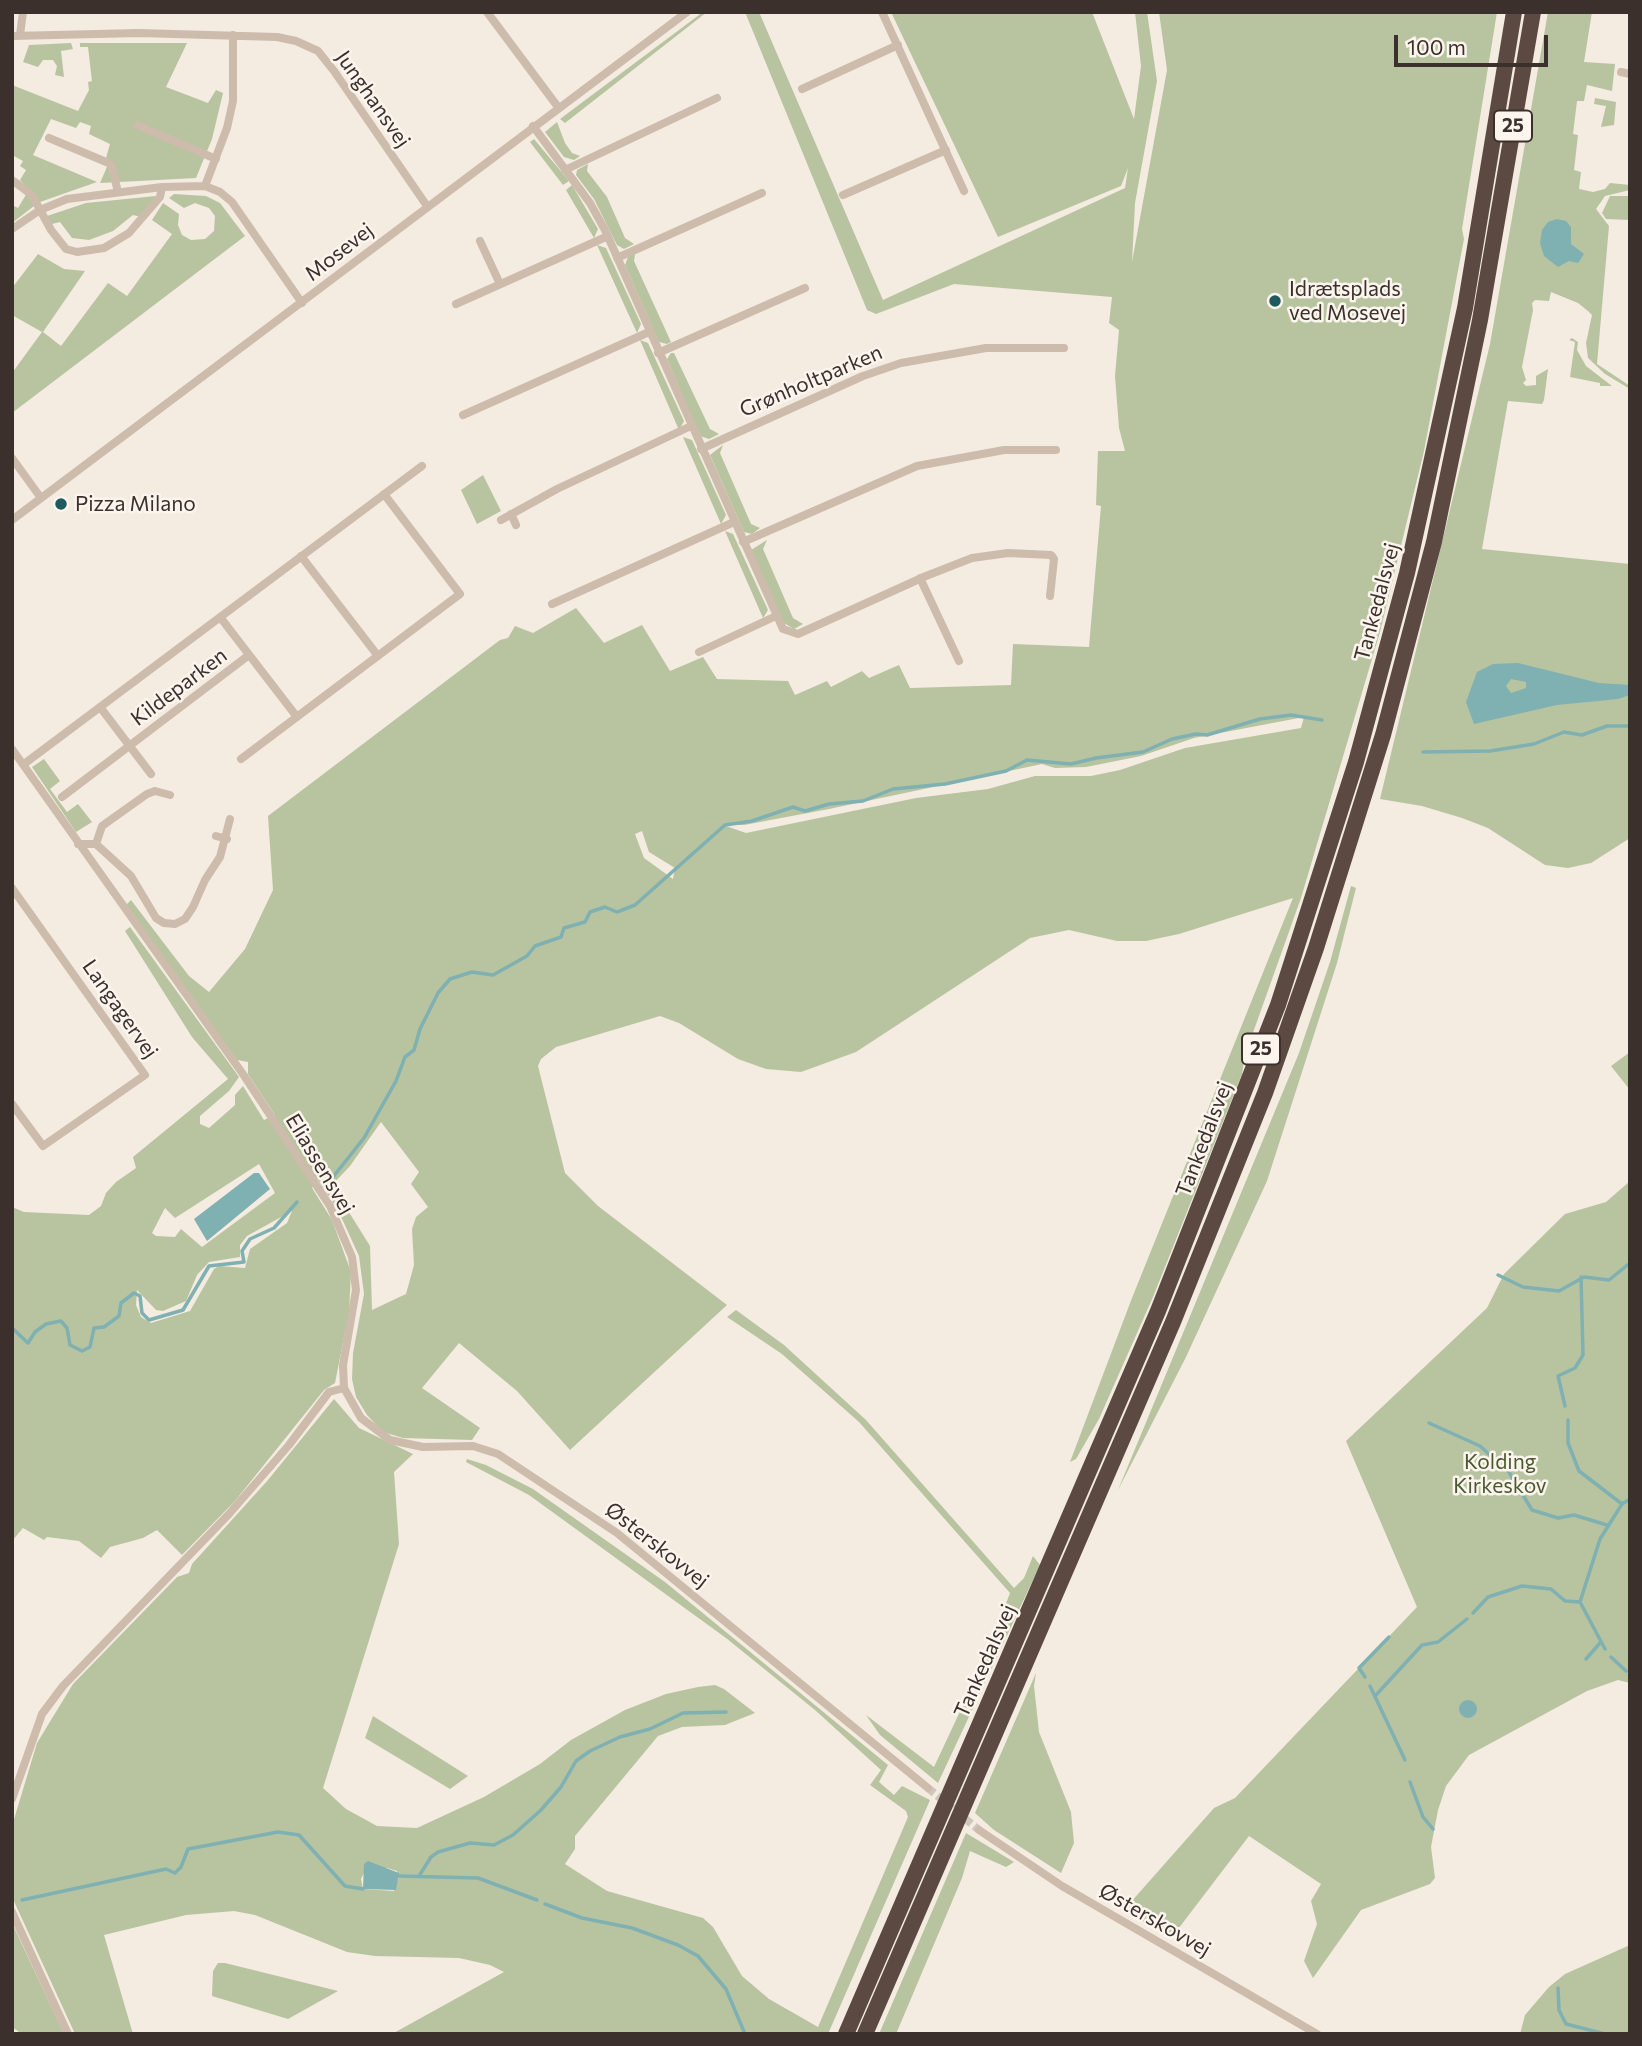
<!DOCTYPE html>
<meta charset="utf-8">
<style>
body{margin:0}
#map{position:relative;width:1642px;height:2046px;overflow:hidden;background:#f4ebe1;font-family:Commissioner,sans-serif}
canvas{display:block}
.frame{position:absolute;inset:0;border:14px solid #3b302b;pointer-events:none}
.scale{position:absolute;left:1394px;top:35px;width:154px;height:32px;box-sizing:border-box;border:4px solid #3b302b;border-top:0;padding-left:9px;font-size:21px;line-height:24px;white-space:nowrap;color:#3b302b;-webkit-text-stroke:5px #fbf5ee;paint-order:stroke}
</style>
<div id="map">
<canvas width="1642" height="2046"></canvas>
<div class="frame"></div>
<div class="scale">100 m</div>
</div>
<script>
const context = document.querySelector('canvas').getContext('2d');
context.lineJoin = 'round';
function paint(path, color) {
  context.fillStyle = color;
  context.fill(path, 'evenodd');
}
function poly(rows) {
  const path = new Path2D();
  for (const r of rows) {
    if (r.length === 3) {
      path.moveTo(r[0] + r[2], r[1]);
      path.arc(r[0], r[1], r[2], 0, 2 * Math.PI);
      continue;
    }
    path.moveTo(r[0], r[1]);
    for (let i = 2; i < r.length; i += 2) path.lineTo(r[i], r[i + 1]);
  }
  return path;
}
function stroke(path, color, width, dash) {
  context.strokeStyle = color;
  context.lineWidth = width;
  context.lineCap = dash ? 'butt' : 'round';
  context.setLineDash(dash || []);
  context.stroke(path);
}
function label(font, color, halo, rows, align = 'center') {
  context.font = font + ' Commissioner,sans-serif';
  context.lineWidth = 5;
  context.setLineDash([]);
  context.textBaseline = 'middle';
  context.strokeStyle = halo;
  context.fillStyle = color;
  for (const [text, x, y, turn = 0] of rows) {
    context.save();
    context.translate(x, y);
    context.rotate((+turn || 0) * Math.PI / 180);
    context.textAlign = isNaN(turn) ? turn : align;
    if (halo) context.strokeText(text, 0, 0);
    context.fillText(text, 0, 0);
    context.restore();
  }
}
paint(poly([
 [703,12,707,12,565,123,560,119],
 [745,12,759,12,883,300,1125,188,1128,168,1121,186,998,237,891,12,1092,12,1134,119,1141,66,1135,12,1147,12,1157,81,1135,203,1132,262,1167,70,1159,12,1497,12,1462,229,1464,239,1424,451,1380,632,1301,898,1245,1055,1242,1074,1153,1297,1099,1419,1076,1459,1070,1462,1132,1298,1293,898,1179,934,1146,941,1117,941,1069,930,1030,938,856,1052,801,1072,766,1069,738,1059,679,1023,660,1016,556,1047,541,1059,538,1066,565,1173,598,1206,727,1305,570,1450,517,1391,459,1343,422,1388,480,1428,472,1440,403,1438,383,1432,367,1415,356,1397,352,1379,353,1353,364,1294,359,1256,338,1210,318,1180,312,1188,332,1220,351,1272,349,1312,335,1383,324,1390,235,1501,182,1555,157,1530,143,1538,110,1547,101,1558,79,1541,47,1537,44,1540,23,1528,12,1541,12,1207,24,1212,89,1215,101,1206,106,1193,116,1182,136,1168,133,1157,228,1079,192,1037,125,931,130,927,239,1077,229,1091,200,1116,200,1124,209,1128,235,1105,235,1095,243,1086,264,1120,275,1115,248,1074,248,1062,237,1060,126,905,131,900,189,976,209,992,245,949,273,890,268,816,500,640,508,638,515,626,533,633,576,608,604,643,642,625,670,671,703,657,717,679,788,681,795,695,827,681,831,687,862,671,869,678,899,665,910,688,1011,685,1013,644,1089,647,1101,506,1096,505,1098,451,1125,451,1119,428,1115,376,1119,330,1109,323,1112,297,954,284,876,314,867,310],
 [1304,717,1301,728,1185,748,1120,770,1091,776,1035,776,988,789,916,798,746,833,723,825,744,825,829,809,1042,764,1055,768,1086,767,1141,756,1194,738],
 [642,831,649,852,675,868,673,879,644,858,635,834],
 [381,1122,419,1172,411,1184,428,1207,416,1217,412,1229,414,1265,406,1294,372,1310,370,1246,332,1185,350,1166],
 [259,1164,275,1193,202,1247,181,1229,175,1237,156,1236,152,1233,165,1208,175,1218],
 [292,1211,287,1223,250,1249,245,1268,219,1266,214,1269,190,1311,151,1323,141,1317,136,1305,137,1290,156,1310,163,1311,186,1301,197,1275,209,1262,240,1257,240,1245,247,1236],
 [1548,12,1592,12,1584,62,1615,64,1612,91,1587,85,1584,101,1577,101,1573,134,1578,135,1574,170,1581,172,1579,189,1593,192,1605,189,1610,183,1630,185,1630,190,1605,196,1596,209,1609,226,1597,364,1630,386,1630,389,1605,374,1588,358,1586,343,1592,315,1588,311,1578,303,1551,292,1549,301,1535,300,1532,303,1533,310,1522,367,1526,380,1523,383,1526,386,1536,385,1536,376,1548,369,1544,400,1542,404,1508,401,1482,549,1630,564,1630,838,1591,863,1568,868,1545,865,1488,828,1462,818,1422,806,1380,799,1490,344],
 [71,43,73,49,61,51,64,77,55,75,57,66,53,60,43,60,38,67,23,62,29,45],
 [80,43,187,43,166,87,208,103,216,90,223,93,212,139,196,178,100,183,110,160,106,158,110,144,89,134,91,126,80,122,76,128,51,119,33,155,97,182,40,202,20,180,26,170,20,166,23,161,12,155,12,85,78,111,89,90,88,82,92,81,88,47,80,47],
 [1595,98,1616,102,1614,125,1601,127,1606,106,1594,104],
 [557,122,565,143,572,153,580,156,574,160,564,157,545,132],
 [534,139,569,181,563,185,530,142],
 [588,164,587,171,607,197,625,238,634,244,624,249,617,245,594,199,576,175,577,170],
 [572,185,598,229,594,238,566,190],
 [27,193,34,206,12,223,12,205,18,208],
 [174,194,206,196,220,203,245,236,12,413,12,373,42,332,12,315,12,288,38,254,64,269,85,271,43,332,61,346,108,283,127,296,172,234,152,220,163,203,179,214,178,225,182,235,191,240,205,239,214,231,215,216,209,208,195,203,184,208,169,198],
 [156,196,141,217,133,215,113,231,89,240,72,238,60,222,52,224,47,216,86,203],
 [1610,196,1630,196,1630,220,1606,219,1602,213],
 [597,245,606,248,641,324,637,333],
 [635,254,634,261,671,342,667,344,659,342,625,265,628,257],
 [1572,338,1578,342,1577,350,1586,366,1612,386,1600,386,1600,383,1570,377,1575,342,1569,340],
 [640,340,648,343,684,421,679,430],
 [671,353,674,353,710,429,719,434,709,439,700,436,667,359],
 [683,437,692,440,726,515,721,524],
 [723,445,720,453,751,524,760,528,752,534,744,532,710,455],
 [483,475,501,511,477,524,461,490],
 [725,531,733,534,768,610,763,618],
 [767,540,763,549,793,618,803,624,794,629,784,623,751,550],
 [44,759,60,781,50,789,67,812,78,804,92,822,76,832,32,767],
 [1351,886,1356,888,1337,963,1267,1181,1186,1357,1118,1490,1299,1053,1330,962],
 [1630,1052,1630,1090,1611,1066],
 [1630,1181,1630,1683,1618,1680,1587,1691,1469,1755,1446,1786,1438,1810,1431,1847,1435,1878,1430,1884,1361,1910,1313,1978,1304,1961,1317,1924,1311,1901,1321,1884,1249,1836,1172,1937,1123,1911,1214,1808,1235,1798,1417,1607,1346,1441,1487,1308,1504,1274,1565,1214,1606,1202],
 [736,1310,784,1345,866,1420,1014,1588,1024,1578,1033,1556,1040,1565,938,1783,880,1735,866,1715,934,1767,985,1658,1010,1593,859,1422,782,1354,727,1317],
 [334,1399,359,1428,413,1454,394,1472,399,1544,323,1788,346,1809,377,1826,417,1828,484,1797,540,1764,571,1740,625,1710,666,1694,698,1687,715,1685,724,1689,755,1713,725,1725,682,1727,658,1736,575,1836,575,1849,565,1864,607,1891,703,1918,713,1927,742,1976,769,1999,818,2027,908,1817,906,1811,870,1785,881,1770,815,1710,726,1638,529,1495,466,1462,467,1459,486,1465,533,1489,665,1582,888,1765,879,1782,894,1795,902,1786,930,1800,828,2034,392,2034,504,1972,490,1965,459,1958,375,1956,347,1952,255,1915,234,1911,186,1915,104,1935,133,2034,75,2034,12,1897,12,1826,37,1743,73,1684,177,1577,189,1573,192,1564,268,1480],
 [387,1868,397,1871,399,1876,394,1891,363,1889,361,1879,365,1871],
 [1036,1673,1034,1686,1039,1732,1071,1812,1074,1843,1061,1873,994,1830,975,1813],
 [373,1716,468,1776,450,1789,365,1738],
 [966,1833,1014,1862,1006,1867,970,1851,962,1878,896,2034,879,2034],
 [12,1923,64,2034,22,2034,12,2027],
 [1630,1945,1630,2034,1520,2034,1525,2015,1549,1987,1565,1974],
 [218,1963,225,1963,338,1991,288,2019,212,1996,213,1971]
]), '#b8c4a0');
paint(poly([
 [1557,219,1566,221,1571,227,1571,244,1584,254,1578,263,1569,261,1558,267,1544,256,1540,243,1542,230,1548,222],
 [1518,663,1599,683,1630,685,1630,695,1618,699,1557,705,1474,724,1466,702,1477,672,1493,664],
 [1511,679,1526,682,1526,688,1511,693,1506,686],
 [254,1173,259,1173,270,1189,207,1241,194,1219],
 [1468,1709,9],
 [368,1861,399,1873,396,1890,363,1889,364,1864]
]), '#7fb0b2');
stroke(poly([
 [1423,752,1490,751,1534,744,1564,732,1582,735,1607,726,1630,726],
 [333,1177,364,1138,396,1081,405,1057,414,1050,420,1029,438,993,450,979,472,972,493,975,527,956,535,946,561,937,564,928,585,922,590,912,605,907,617,912,635,905,725,825,752,821,793,807,805,811,829,804,863,801,893,789,945,784,1006,771,1027,760,1071,764,1096,758,1143,752,1172,739,1196,734,1207,735,1260,719,1291,715,1322,720],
 [1498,1275,1523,1287,1559,1291,1584,1277,1609,1280,1630,1263],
 [12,1328,28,1343,35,1332,46,1324,61,1321,67,1328,70,1345,82,1351,90,1347,94,1328,104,1327,119,1316,121,1303,134,1293,140,1296,142,1313,149,1320,183,1310,209,1266,244,1262,242,1251,250,1239,274,1228,297,1202],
 [1565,1406,1558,1376,1575,1368,1583,1355,1581,1277],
 [1568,1420,1568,1443,1579,1471,1622,1504],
 [1429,1423,1480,1446,1490,1455],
 [1504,1464,1532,1510,1558,1518,1574,1515,1607,1525],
 [1473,1613,1488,1597,1522,1586,1551,1589,1565,1601,1580,1602],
 [1605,1649,1580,1602,1600,1539,1622,1504,1630,1499],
 [1611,1657,1626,1671],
 [1586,1659,1600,1643],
 [1365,1677,1359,1668,1389,1637],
 [1370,1686,1405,1760],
 [1376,1695,1422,1645,1438,1642,1467,1619],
 [1410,1782,1423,1817,1433,1829],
 [399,1876,478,1878,537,1900],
 [419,1876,431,1857,438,1852,470,1843,494,1845,513,1835,541,1810,561,1787,576,1761,590,1751,620,1737,650,1729,683,1713,726,1712],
 [22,1900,166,1869,175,1873,181,1867,188,1849,278,1832,299,1835,345,1886,363,1889],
 [545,1904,582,1918,632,1928,678,1945,698,1956,726,1989,745,2034],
 [1558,1988,1559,2010,1566,2024,1605,2034]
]), '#7fb0b2', 3.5);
stroke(poly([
 [928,1788,979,1830]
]), '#cfc6bd', 8, [8, 4]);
stroke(poly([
 [487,12,558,107],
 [882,12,964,191],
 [20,35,23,12],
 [12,36,139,33,277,37,296,41,318,51,334,71,427,206],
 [1621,72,1630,74],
 [802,89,898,45],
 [137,125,216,159],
 [533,126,590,203,605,230,783,629,798,634,926,576,972,558,1008,553,1051,555,1054,559,1050,596],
 [49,138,111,164,118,192],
 [565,170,717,98],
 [12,180,32,195,51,230,66,249,77,252,104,248,129,233,160,197,162,187],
 [205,186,227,128,233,101,233,35],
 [843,195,946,150],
 [12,229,40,210,67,199,162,187,205,186,220,192,232,202,302,303],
 [480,241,500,284],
 [617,258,762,193],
 [456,304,608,236],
 [658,353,805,288],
 [463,415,649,332],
 [701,449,863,376,901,363,986,348,1064,348],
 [12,458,41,498],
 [511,514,516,525],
 [12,520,687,12],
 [501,520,557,489,691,426],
 [743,542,917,466,1004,450,1056,450],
 [301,556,378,656],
 [920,578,959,661],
 [552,604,734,522],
 [220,617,297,717],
 [699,652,776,616],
 [100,707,151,774],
 [12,749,245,1077,330,1206,352,1257,356,1290,343,1365,344,1388,329,1392,289,1445,229,1514,63,1686,42,1714,12,1799],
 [241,759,460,594,384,494],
 [24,764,422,466],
 [62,797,249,655],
 [216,836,227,839],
 [78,844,96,844,131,876,156,918,164,923,175,924,185,919,193,907,205,880,220,857,230,819],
 [96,844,102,826,147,794,155,791,170,795],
 [12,888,145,1075,43,1146,12,1104],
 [344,1388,361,1418,390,1440,423,1447,473,1446,498,1454,617,1533,928,1788],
 [979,1830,1062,1886,1317,2034],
 [12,1912,68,2034]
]), '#cdbbac', 8);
stroke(poly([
 [846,2034,1158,1311,1278,1005,1356,762,1407,573,1465,308,1514,12],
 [865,2034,1173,1322,1265,1093,1316,948,1383,735,1434,542,1480,320,1533,12]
]), '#5c4a42', 16);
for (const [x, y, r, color] of [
 [1275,301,7,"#1f5a5e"],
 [61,504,7,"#1f5a5e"]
]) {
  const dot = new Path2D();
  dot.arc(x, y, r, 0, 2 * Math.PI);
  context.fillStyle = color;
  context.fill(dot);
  stroke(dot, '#fbf5ee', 2.5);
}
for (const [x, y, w] of [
 [1513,126,38],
 [1261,1049,38]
]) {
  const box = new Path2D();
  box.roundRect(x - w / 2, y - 15.5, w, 31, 5);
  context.fillStyle = '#fbf5ee';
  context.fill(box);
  stroke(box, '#3b302b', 2);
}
label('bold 19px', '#3b302b', null, [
 ["25",1513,126],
 ["25",1261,1049]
]);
label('21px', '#3b302b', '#fbf5ee', [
 ["Junghansvej",373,99,55],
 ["Mosevej",339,252,-38],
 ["Grønholtparken",811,381,-23],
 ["Tankedalsvej",1377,602,-75],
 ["Kildeparken",179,687,-37],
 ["Langagervej",120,1009,55],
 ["Tankedalsvej",1204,1139,-69],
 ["Eliassensvej",320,1164,59],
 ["Østerskovvej",657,1545,38],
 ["Tankedalsvej",985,1661,-66],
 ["Østerskovvej",1155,1920,30]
]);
label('21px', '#3b302b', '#fbf5ee', [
 ["Idrætsplads",1289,289],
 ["ved Mosevej",1289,313],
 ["Pizza Milano",75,504]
], 'left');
label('21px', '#4a5a2e', '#fbf5ee', [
 ["Kolding",1500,1462],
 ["Kirkeskov",1500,1486]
]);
</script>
